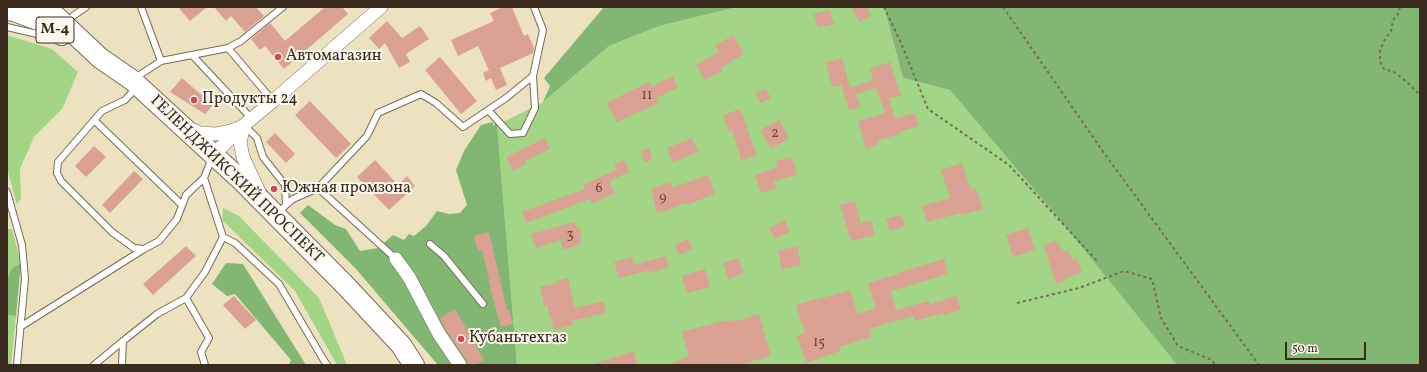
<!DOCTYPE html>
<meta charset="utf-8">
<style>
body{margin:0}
#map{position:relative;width:1427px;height:372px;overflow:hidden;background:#ece2c0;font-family:Vollkorn,serif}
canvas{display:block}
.frame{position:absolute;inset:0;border:8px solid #3b2a1e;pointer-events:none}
.scale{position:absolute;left:1285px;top:342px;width:81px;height:18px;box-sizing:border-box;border:2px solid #3b2a1e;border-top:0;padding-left:5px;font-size:12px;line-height:14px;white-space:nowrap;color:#3b2a1e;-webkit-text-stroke:3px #fbf7ec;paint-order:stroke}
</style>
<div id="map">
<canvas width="1427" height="372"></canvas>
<div class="frame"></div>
<div class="scale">50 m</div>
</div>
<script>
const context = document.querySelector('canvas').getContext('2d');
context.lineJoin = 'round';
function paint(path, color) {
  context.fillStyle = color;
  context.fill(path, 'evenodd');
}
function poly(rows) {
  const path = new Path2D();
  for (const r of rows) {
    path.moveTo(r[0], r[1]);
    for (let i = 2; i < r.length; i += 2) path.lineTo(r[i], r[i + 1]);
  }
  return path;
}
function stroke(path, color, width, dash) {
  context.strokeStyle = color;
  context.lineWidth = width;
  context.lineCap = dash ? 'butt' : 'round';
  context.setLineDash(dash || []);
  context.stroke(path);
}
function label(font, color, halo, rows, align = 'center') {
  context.font = font + ' Vollkorn,serif';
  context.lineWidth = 4;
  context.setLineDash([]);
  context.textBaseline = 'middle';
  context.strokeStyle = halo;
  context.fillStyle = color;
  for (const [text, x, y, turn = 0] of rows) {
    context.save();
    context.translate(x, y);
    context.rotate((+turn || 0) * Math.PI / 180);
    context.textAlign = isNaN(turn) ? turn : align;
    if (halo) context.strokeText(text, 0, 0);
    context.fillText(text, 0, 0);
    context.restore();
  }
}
paint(poly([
 [737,7,884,7,903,78,950,90,1064,225,1177,365,517,365,497,125,543,102,609,46,659,26],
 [7,35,52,49,78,72,62,109,34,137,20,169,21,198,17,205,7,168],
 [223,208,239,216,319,298,347,365,337,365,295,291,222,220],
 [7,229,12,229,21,263,12,268,7,279],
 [7,315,16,316,11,365,7,365]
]), '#a2d686');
paint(poly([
 [604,7,737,7,659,26,609,46,543,102,550,86,544,78],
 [884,7,1420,7,1420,365,1177,365,1064,225,950,90,903,78],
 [500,119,497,125,517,365,438,365,356,269,300,213,308,205,335,225,346,229,360,251,378,248,393,235,404,240,409,234,414,236,426,226,437,211,449,214,460,213,467,205,456,170,464,151,481,125,493,122,493,126],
 [21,263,16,316,7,315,7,279,12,268],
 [226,263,243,264,306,365,289,365,291,360,235,294,227,296,212,284]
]), '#81b773');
paint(poly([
 [178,7,207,7,190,21],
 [214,7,256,7,264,16,245,32,231,16,226,21],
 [325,7,342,7,348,14,284,69,265,46,260,50,251,39,270,23,285,41],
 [503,7,512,7,524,36,528,34,534,48,533,53,500,68,507,85,496,90,491,78,486,81,483,73,489,70,478,46,458,56,451,40,494,21,490,13],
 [852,7,867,7,871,16,859,22],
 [830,10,834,24,818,28,814,14],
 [387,21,402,38,420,26,429,39,406,54,410,62,399,68,385,43,379,49,369,38],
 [733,35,744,54,720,68,722,71,705,80,696,65,719,52,715,46],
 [440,57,477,101,461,114,425,70],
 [842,58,850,88,873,80,870,69,890,62,901,96,889,98,895,119,915,113,919,126,900,132,900,134,877,141,878,145,866,149,858,121,885,113,876,88,856,94,860,107,849,110,841,85,832,87,826,62],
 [673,76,678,88,656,98,659,103,617,122,606,103,649,82,651,87],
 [182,78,213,105,205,114,170,92],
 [766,89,771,98,760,103,756,93],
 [310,101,351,144,336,158,295,115],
 [740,109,757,155,741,160,732,130,729,132,723,115],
 [779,120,789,138,771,149,760,130],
 [275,133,295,154,286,163,266,142],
 [545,138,550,149,525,161,527,163,513,171,506,157],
 [692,138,698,152,673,162,667,148],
 [94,146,106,157,86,177,75,166],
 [649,148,652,160,644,162,641,150],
 [792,157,797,175,774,181,776,188,761,193,755,175,778,167,776,161],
 [375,160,398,185,407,176,415,186,389,210,357,177],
 [624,160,630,172,609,181,615,193,592,204,590,199,526,223,522,212,585,189,583,185,617,169,614,164],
 [962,163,971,190,976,188,983,209,962,215,961,213,927,222,922,206,950,198,941,170],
 [134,171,143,179,110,213,102,205],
 [708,175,715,194,687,205,686,203,657,214,651,189,670,182,672,188],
 [855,201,861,223,871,220,875,235,851,241,840,205],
 [901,215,905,226,890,231,886,219],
 [785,220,790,232,775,239,769,228],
 [575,222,576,227,580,229,582,233,580,237,581,242,576,246,563,250,561,240,536,248,531,234],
 [1028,228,1035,250,1013,257,1006,235],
 [489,232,507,310,509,310,513,324,501,327,490,288,491,288,482,250,478,251,474,236],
 [688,239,693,249,679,255,674,245],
 [1055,241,1064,251,1069,251,1072,260,1077,259,1082,273,1065,278,1066,281,1056,284,1044,245],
 [186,246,196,256,153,295,143,284],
 [797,246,801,265,782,269,778,251],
 [666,256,669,267,650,273,650,270,619,278,614,262,632,257,634,265],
 [739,258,744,273,728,279,723,263],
 [944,259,948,274,891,291,891,293,896,310,929,301,930,304,957,296,961,310,944,315,944,313,914,321,913,316,869,329,872,337,839,347,840,351,806,363,797,336,805,333,796,305,816,299,816,300,850,290,857,314,876,308,868,283,898,274,897,273],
 [705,269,710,287,687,293,682,276],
 [568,278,575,308,604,301,606,313,572,321,573,325,554,330,547,305,544,306,540,287,557,283,557,281],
 [234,296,256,320,245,329,223,305],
 [455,309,484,360,475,365,468,365,467,361,446,330,440,318],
 [759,314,771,356,739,365,669,365,689,356,682,332,722,321,722,322,733,320,733,322],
 [634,351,637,365,596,365,596,363]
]), '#dba192');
const service = poly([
 [141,7,161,61],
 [73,16,86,7],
 [7,27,46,36,54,37],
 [228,48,273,101],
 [193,56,252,119],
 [135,78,161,61,228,48,241,41,283,7],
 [137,87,125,100,102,111,58,162,57,173,61,181,112,232,134,248,144,249,159,241,177,219,186,195,204,178,212,158],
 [488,110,510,134,523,133,535,108,533,76],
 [94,120,182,205],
 [244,125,257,138,263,157,285,185,286,205,284,207],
 [204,178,223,237],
 [318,188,367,136,378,113,421,94,436,103,463,127,506,98,533,76,543,30,534,7],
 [7,192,22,245,25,278,17,365],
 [286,205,293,199,318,188,396,259],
 [430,244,444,256,483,304],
 [186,298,209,338,201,352,205,365],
 [20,327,144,249],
 [94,365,123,341],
 [122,365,123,341,157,314,186,298,205,272,223,237,235,243,279,284,323,359,327,365]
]);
const minor = poly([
 [244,126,240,142,243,157,259,192],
 [188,128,200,133,216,134,230,131,241,127],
 [213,155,244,125,273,101,381,7],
 [396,259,409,277,439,334,460,365]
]);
const primary = poly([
 [46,7,100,58,132,80,242,181,346,286,401,345,414,365],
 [7,10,14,11,41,21,62,35]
]);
stroke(service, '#796a57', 8);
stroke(minor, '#796a57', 14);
stroke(primary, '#796a57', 22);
stroke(poly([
 [884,7,901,43,928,109,1009,165,1097,261],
 [1003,7,1104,153,1259,365],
 [1400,7,1398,14,1393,20,1391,31,1384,41,1380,51,1380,62,1384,69,1394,72,1407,82,1420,95],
 [1017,303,1079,288,1124,271,1152,279,1161,318,1178,346,1212,360,1215,365]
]), '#796a57', 2, [3, 3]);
stroke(service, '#fff', 6);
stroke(minor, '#fff', 13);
stroke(primary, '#fff', 20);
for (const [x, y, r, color] of [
 [278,57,4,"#d1495b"],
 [194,100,4,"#d1495b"],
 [274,189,4,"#d1495b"],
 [461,339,4,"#d1495b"]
]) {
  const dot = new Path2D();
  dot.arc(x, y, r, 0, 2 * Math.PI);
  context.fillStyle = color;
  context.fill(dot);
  stroke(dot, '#fbf7ec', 1.5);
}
label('14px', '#63483b', null, [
 ["11",647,96],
 ["2",775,134],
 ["6",599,189],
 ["9",663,198],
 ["3",570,235],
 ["15",819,343]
]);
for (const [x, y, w] of [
 [55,30,38]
]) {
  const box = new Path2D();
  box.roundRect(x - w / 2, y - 13, w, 26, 3);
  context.fillStyle = '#fbf7ec';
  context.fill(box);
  stroke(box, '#3b2a1e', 1);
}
label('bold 15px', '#3b2a1e', null, [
 ["М-4",55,30]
]);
label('16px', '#3b2a1e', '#fbf7ec', [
 ["Автомагазин",286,57],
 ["Продукты 24",202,100],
 ["Южная промзона",282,189],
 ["Кубаньтехгаз",469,339]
], 'left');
label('16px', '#3b2a1e', '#fbf7ec', [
 ["ГЕЛЕНДЖИКСКИЙ ПРОСПЕКТ",236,180,44]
]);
</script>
